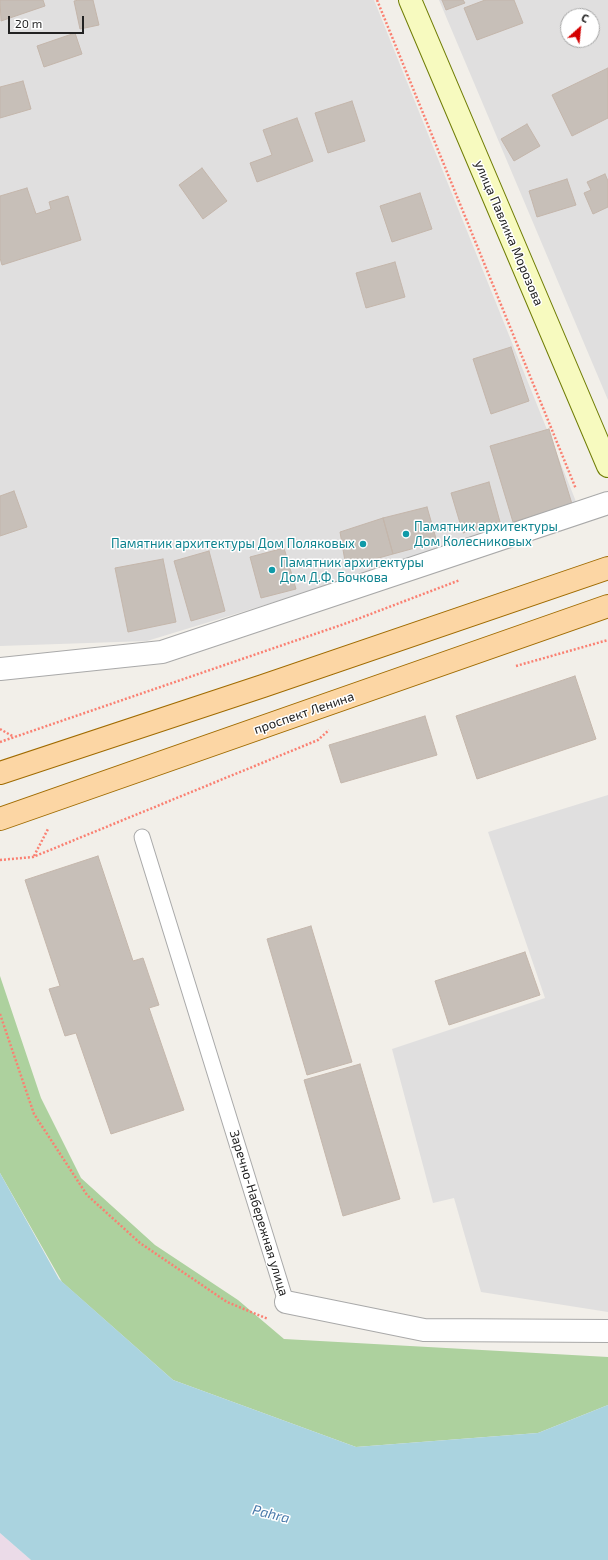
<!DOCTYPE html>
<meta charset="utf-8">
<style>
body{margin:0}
#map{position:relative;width:608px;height:1560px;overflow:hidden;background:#f2efe9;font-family:"Exo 2",sans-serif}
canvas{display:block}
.north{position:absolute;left:560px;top:8px;width:40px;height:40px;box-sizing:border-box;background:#fff;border:1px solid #a7a7a7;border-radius:50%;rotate:27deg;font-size:11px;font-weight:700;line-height:16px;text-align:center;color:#222}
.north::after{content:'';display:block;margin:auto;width:14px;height:18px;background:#d40000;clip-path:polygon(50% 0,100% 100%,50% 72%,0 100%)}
.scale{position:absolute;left:8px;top:16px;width:76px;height:18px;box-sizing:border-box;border:2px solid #222;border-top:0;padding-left:5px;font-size:12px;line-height:14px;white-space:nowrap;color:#222;-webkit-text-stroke:3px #fff;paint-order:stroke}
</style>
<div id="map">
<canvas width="608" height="1560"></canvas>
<div class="north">С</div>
<div class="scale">20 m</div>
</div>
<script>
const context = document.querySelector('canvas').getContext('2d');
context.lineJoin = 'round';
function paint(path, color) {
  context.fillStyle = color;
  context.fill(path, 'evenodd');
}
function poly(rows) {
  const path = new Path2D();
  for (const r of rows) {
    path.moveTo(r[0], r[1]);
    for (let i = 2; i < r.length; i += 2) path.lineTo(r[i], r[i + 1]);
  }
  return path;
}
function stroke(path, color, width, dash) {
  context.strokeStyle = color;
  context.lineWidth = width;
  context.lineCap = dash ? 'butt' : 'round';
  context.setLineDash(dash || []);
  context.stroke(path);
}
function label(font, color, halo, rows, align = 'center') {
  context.font = font + ' "Exo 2",sans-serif';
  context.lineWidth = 3;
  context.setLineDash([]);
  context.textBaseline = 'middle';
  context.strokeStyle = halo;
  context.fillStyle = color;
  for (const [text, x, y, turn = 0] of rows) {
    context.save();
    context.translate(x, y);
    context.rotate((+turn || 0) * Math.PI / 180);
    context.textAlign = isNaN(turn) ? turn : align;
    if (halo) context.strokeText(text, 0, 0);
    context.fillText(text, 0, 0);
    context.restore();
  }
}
paint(poly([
 [0,0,374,0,579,509,147,641,0,646],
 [439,0,608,0,608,400],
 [568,16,592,16,592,40,568,40],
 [608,795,608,1312,481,1292,454,1198,433,1203,392,1049,545,998,488,832]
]), '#e0dfdf');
paint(poly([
 [0,1533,31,1560,0,1560]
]), '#ebdbe8');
paint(poly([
 [0,976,41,1098,81,1178,155,1245,238,1300,284,1339,608,1357,608,1405,538,1433,356,1447,173,1380,62,1282,0,1173]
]), '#add19e');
paint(poly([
 [0,1173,59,1279,173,1380,356,1447,538,1433,608,1405,608,1560,31,1560,0,1533]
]), '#aad3df');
const building = poly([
 [0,0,43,0,45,6,1,21,0,0],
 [79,0,93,0,99,25,80,29,74,1,79,0],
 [442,0,463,0,465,3,446,10,442,0],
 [485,0,514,0,523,23,477,40,464,8,485,0],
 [75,33,82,54,44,67,37,46,75,33],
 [608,68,608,118,572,136,552,95,608,68],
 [23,81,31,109,0,118,0,87,23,81],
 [352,101,365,141,328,153,315,113,352,101],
 [297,118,313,161,257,182,250,163,272,155,263,130,297,118],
 [527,124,540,146,514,161,501,139,527,124],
 [202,168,227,201,203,219,179,185,202,168],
 [605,174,608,181,608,207,593,214,584,193,591,190,587,182,605,174],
 [567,179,576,205,537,217,529,191,567,179],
 [27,188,36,214,51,209,49,202,68,196,81,240,2,265,0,258,0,196,27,188],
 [420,193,432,229,392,242,380,206,420,193],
 [395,262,405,297,366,308,356,273,395,262],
 [511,347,529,401,491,414,473,359,511,347],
 [549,429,572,504,513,522,490,446,549,429],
 [489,482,500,522,463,533,451,493,489,482],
 [14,491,27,527,0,536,0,496,14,491],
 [427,507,437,542,393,554,383,518,427,507],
 [383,518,393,554,346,567,340,532,383,518],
 [284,548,296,589,261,598,250,557,284,548],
 [209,551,225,611,191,621,174,561,209,551],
 [163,559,176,622,128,632,115,568,163,559],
 [575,676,596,739,477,779,456,716,575,676],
 [425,716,437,755,341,783,329,745,425,716],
 [98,856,133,961,143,958,159,1005,149,1008,184,1110,111,1134,76,1033,65,1036,49,989,60,986,25,880,98,856],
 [311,926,352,1062,307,1075,267,939,311,926],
 [525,952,540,995,449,1025,435,981,525,952],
 [360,1064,400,1199,343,1216,304,1080,360,1064]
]);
paint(building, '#c7bfb8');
stroke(building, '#c4b6ab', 1);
const lane = poly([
 [142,837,286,1302]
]);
const street = poly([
 [0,669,162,652,608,503],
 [286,1302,424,1330,608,1331]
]);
const secondary = poly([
 [410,0,608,466]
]);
const primary = poly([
 [0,773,263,686,608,568],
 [0,819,608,606]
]);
stroke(lane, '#a9a9a9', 17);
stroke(street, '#a9a9a9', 24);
stroke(secondary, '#707d05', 24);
stroke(primary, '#a06b00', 24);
stroke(poly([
 [377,0,576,489],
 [516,666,608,640],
 [0,729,14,737],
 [0,742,347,623,460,580],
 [34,856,48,829],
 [0,860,33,857,318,740,329,730],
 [0,1014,34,1114,87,1195,140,1243,227,1302,268,1319]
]), '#fa8072', 2.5, [2, 2]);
stroke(lane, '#fff', 15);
stroke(street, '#fff', 22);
stroke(secondary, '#f7fabf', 22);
stroke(primary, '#fcd6a4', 22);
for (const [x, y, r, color] of [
 [406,534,4,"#0f9aa8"],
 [363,544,4,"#0f9aa8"],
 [272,570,4,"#0f9aa8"]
]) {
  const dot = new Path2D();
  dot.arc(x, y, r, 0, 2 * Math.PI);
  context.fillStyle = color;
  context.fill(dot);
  stroke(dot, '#fff', 1.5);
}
label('13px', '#222', '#fff', [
 ["улица Павлика Морозова",509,233,67],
 ["проспект Ленина",304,713,-19],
 ["Заречно-Набережная улица",259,1213,73]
]);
label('13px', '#0d838f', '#fff', [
 ["Памятник архитектуры",414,527],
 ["Дом Колесниковых",414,542],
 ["Памятник архитектуры Дом Поляковых",355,544,"right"],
 ["Памятник архитектуры",280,563],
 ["Дом Д.Ф. Бочкова",280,578]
], 'left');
label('italic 14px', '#4a7aab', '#fff', [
 ["Pahra",271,1514,14]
]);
</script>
